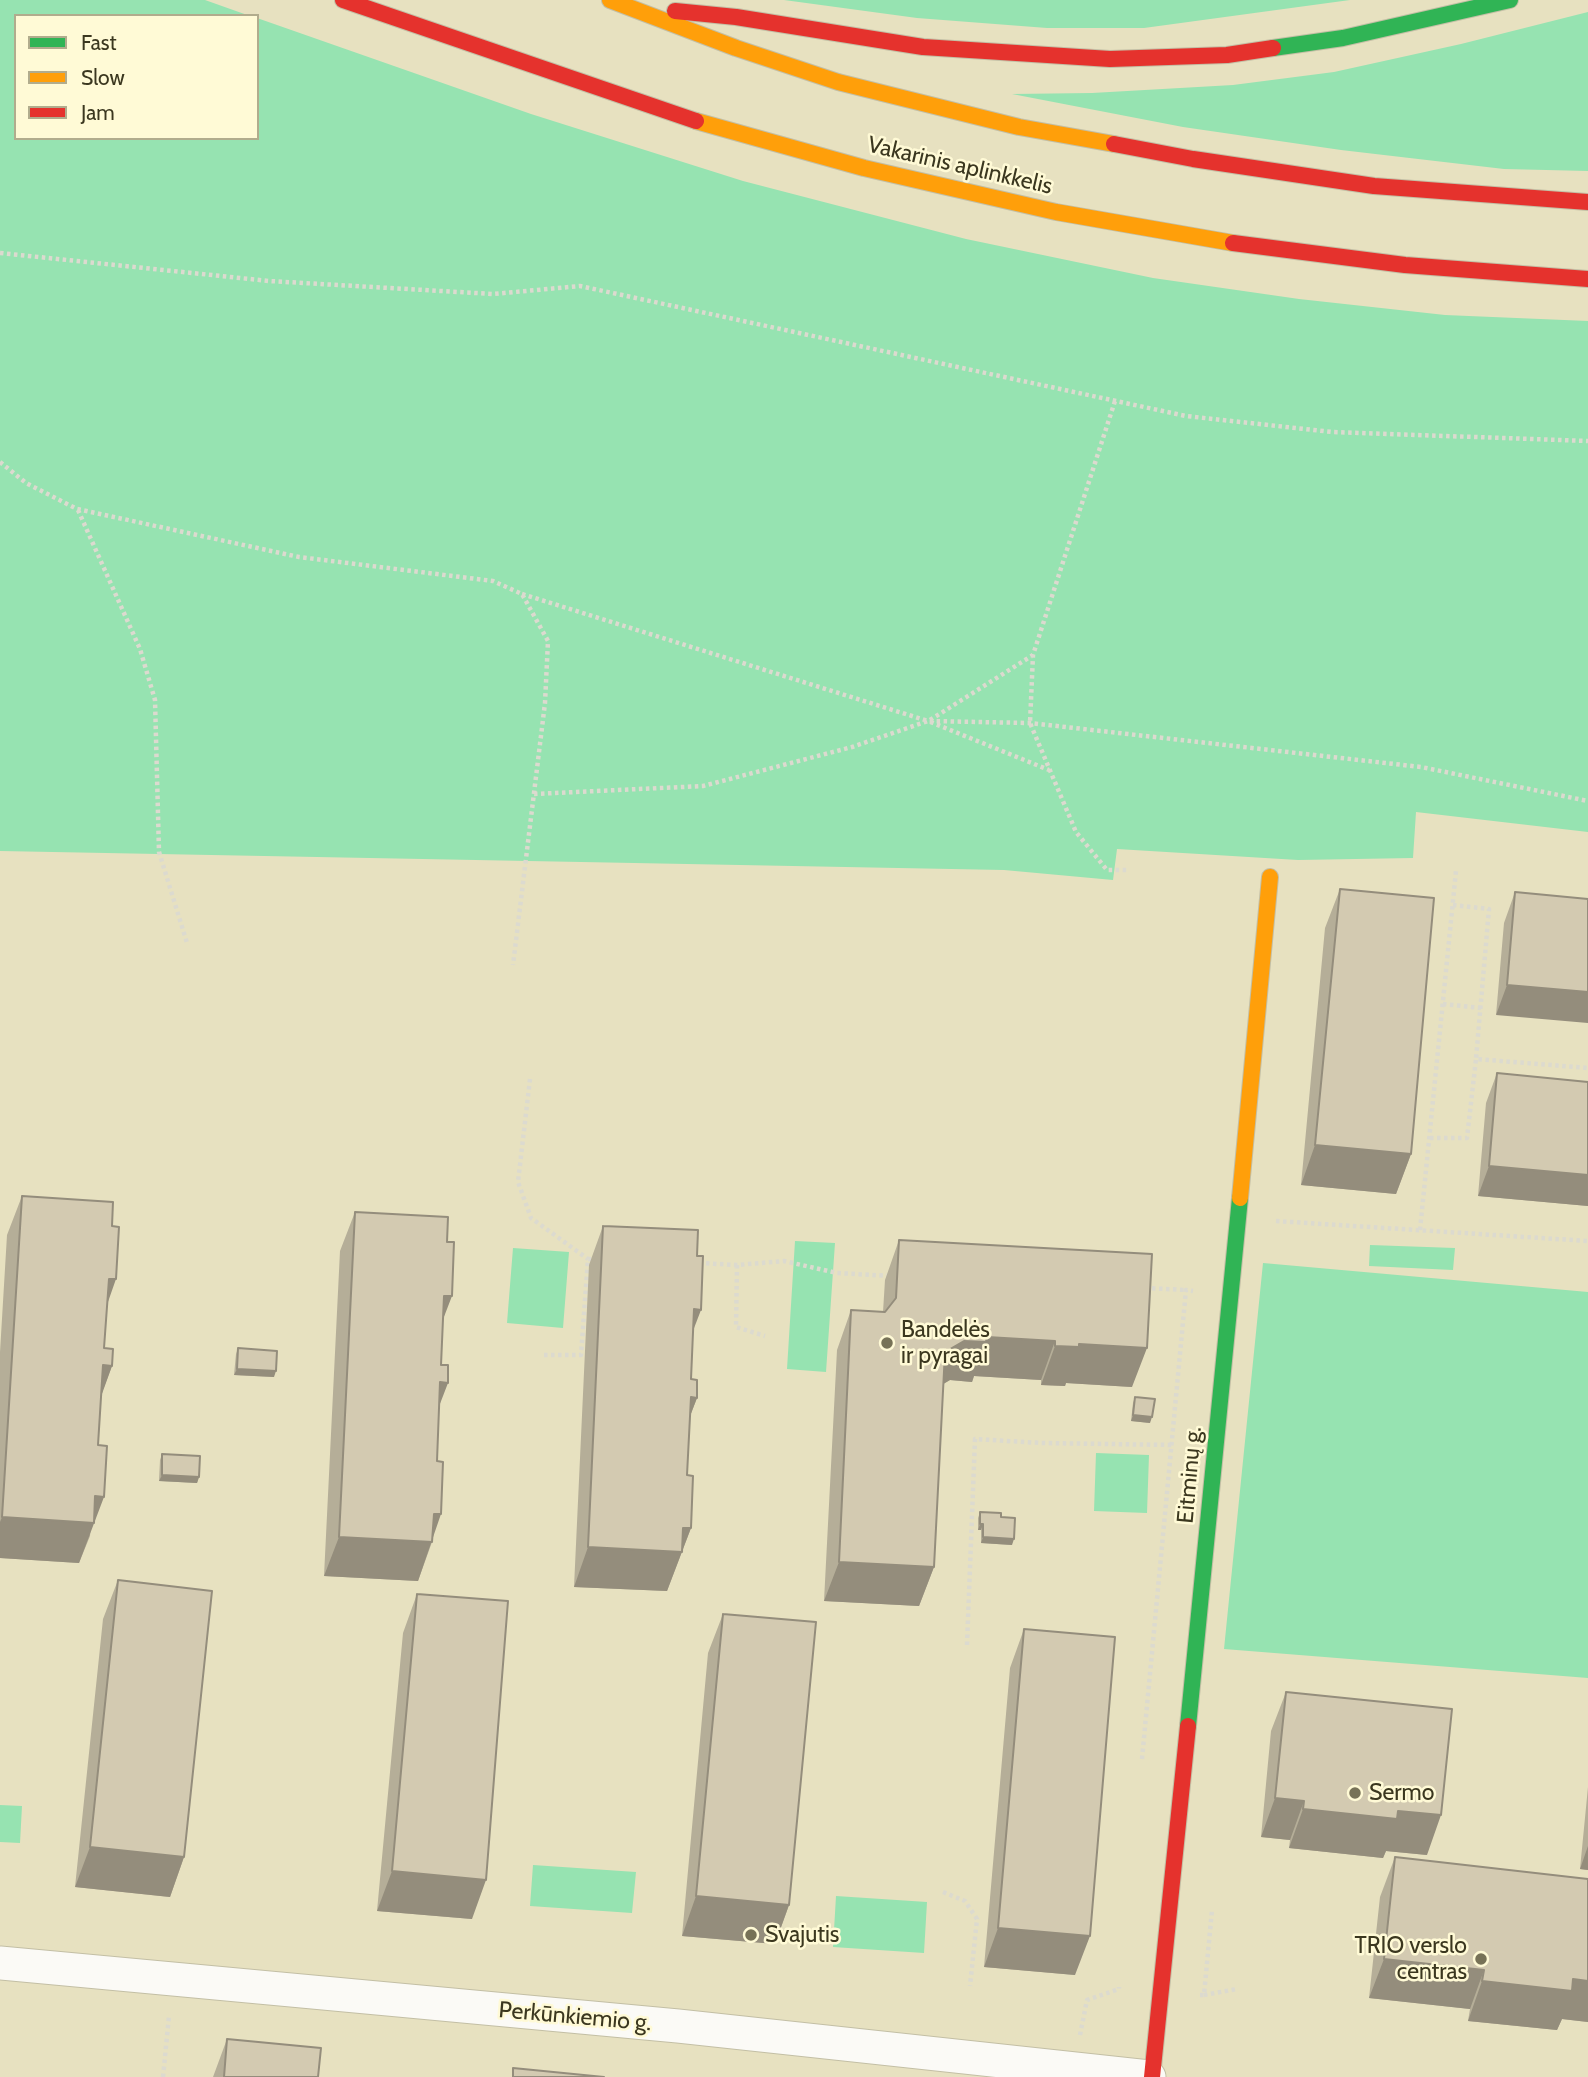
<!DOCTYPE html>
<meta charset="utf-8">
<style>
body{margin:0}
#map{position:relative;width:1588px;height:2077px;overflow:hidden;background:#e7e1c0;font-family:Cabin,sans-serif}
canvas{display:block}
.legend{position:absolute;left:14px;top:14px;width:245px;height:126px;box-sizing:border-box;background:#fffad6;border:2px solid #b1ac8d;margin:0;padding:9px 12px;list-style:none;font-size:21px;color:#3b371f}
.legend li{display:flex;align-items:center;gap:14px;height:35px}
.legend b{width:35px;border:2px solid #b1ac8d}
</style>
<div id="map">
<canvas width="1588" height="2077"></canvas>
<ul class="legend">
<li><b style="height:9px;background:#30b455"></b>Fast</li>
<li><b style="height:9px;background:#ff9f0a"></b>Slow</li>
<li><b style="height:9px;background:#e5322d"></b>Jam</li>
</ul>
</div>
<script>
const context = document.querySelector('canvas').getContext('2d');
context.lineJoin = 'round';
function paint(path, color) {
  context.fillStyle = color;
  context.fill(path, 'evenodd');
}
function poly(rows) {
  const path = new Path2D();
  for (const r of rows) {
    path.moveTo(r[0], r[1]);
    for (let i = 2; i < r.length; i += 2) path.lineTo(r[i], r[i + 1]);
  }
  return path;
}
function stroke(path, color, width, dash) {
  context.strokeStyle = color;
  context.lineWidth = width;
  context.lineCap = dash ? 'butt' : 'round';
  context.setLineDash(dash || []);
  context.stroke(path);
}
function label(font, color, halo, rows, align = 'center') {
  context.font = font + ' Cabin,sans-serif';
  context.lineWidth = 5;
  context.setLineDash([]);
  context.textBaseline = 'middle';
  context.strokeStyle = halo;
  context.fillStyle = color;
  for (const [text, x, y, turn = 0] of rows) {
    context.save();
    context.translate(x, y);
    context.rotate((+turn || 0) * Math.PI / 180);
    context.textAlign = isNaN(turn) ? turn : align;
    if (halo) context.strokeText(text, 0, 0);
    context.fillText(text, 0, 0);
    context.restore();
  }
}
paint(poly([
 [0,0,205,0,250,16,16,16,16,138,257,138,257,18,531,114,743,181,966,239,1153,278,1299,299,1445,315,1588,321,1588,832,1416,812,1413,858,1298,860,1117,849,1113,880,1004,870,0,851],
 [784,0,1350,0,1144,28,1047,28,917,18],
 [1588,12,1588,171,1504,169,1341,150,1183,127,1012,94,1092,93,1233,85,1334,72,1461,44],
 [795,1241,835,1243,826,1372,787,1369],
 [1370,1245,1455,1248,1453,1270,1369,1266],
 [513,1248,569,1252,563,1328,507,1323],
 [1263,1263,1588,1292,1588,1678,1224,1649],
 [1096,1453,1149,1455,1147,1513,1094,1511],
 [0,1805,22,1806,20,1843,0,1842],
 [533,1865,636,1872,632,1913,530,1906],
 [836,1896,927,1902,924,1953,833,1947]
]), '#96e3b1');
const street = poly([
 [0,1963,678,2026,1149,2077]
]);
const fast = poly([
 [1273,48,1343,38,1510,0],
 [1188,1726,1240,1198]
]);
const slow = poly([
 [610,0,736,48,838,82,1019,127,1114,144],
 [696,121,864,168,1056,212,1233,243],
 [1240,1198,1270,877]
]);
const jam = poly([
 [343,0,696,121],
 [675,11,736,17,923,47,1110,59,1227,55,1273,48],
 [1114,144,1193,159,1374,186,1588,202],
 [1233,243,1405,265,1588,279],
 [1152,2077,1188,1726]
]);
stroke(street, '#c3bfa5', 35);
stroke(fast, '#c3bfa5', 18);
stroke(slow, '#c3bfa5', 18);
stroke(jam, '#c3bfa5', 18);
stroke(poly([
 [0,253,269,281,493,294,580,286,1186,416,1332,432,1588,441],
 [1115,401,1033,655,1030,723,1076,832,1107,870,1129,870],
 [0,462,26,483,77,509,299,557,493,581,522,594,548,641,545,703,513,965],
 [78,510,140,649,155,700,159,852,187,943],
 [522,594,928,721,1030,723,1421,767,1588,801],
 [930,720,1033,655],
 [534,794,703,786,852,747,928,721,1049,770],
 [1453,905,1489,909,1476,1059],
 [1443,1004,1481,1008],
 [530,1079,518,1182,531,1218,588,1259],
 [1430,1138,1467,1138,1476,1059,1588,1068],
 [1276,1221,1588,1241],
 [1420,1230,1456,871],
 [699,1263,737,1265,784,1261,837,1273,891,1276],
 [737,1265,736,1327,765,1336],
 [1145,1288,1186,1290],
 [544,1355,581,1355,588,1259,595,1259],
 [967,1645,975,1439,1041,1443,1173,1445],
 [1142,1759,1186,1290,1193,1291],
 [943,1892,965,1901,977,1919,970,1986],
 [1200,1995,1204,1995,1212,1910],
 [1204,1995,1237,1989],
 [1080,2035,1087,2000,1119,1989,1119,1987],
 [163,2077,169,2016]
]), '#dcdacf', 4.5, [3.5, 3.5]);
stroke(street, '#fbfaf6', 33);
stroke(fast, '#30b455', 16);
stroke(slow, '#ff9f0a', 16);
stroke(jam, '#e5322d', 16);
paint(poly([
 [1340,889,1411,1154,1396,1194,1301,1185,1325,928],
 [1515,892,1588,899,1496,1015,1504,923],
 [1497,1073,1588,1082,1588,1206,1478,1196,1486,1103],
 [22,1196,107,1304,104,1348,112,1366,101,1395,90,1536,79,1563,0,1558,0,1352,7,1235],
 [355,1212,443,1318,432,1542,418,1581,324,1576,340,1251],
 [603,1226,693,1331,691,1379,697,1398,690,1416,687,1475,691,1528,667,1591,574,1587,589,1265],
 [899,1240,1132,1387,1066,1383,1065,1386,1041,1385,1041,1380,974,1376,972,1382,950,1380,943,1384,934,1567,919,1606,824,1601,837,1350,851,1310,883,1312,885,1280],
 [238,1348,274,1377,234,1375,236,1354],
 [1135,1397,1150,1423,1131,1421,1133,1403],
 [162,1454,199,1477,197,1483,159,1481,160,1460],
 [980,1512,1001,1517,1012,1545,981,1543,981,1530,978,1530,978,1518],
 [118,1580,184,1857,170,1897,75,1887,103,1619],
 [417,1594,472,1919,377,1911,403,1633],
 [723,1614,789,1905,775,1944,682,1936,708,1653],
 [1024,1629,1075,1975,984,1967,1010,1668],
 [1286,1692,1427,1855,1386,1851,1383,1858,1289,1848,1290,1840,1261,1837,1271,1731],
 [1588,1787,1588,1870,1580,1869],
 [1395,1857,1588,1879,1588,2022,1562,2019,1557,2030,1468,2021,1470,2009,1369,1998,1380,1897],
 [227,2039,318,2077,213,2077]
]), '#b5ae98');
paint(poly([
 [1507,985,1588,992,1588,1023,1496,1015],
 [1315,1145,1411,1154,1396,1194,1301,1185],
 [1489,1166,1588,1175,1588,1206,1478,1196],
 [109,1279,116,1279,102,1319],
 [444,1296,452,1296,437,1335],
 [694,1309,701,1310,686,1349],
 [987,1337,1055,1341,1041,1380,974,1376,972,1382,950,1380,930,1392,945,1352,964,1341],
 [1079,1344,1147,1348,1132,1387,1066,1383,1065,1386,1041,1385,1055,1346],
 [103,1365,112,1366,98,1405],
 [237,1369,276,1371,274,1377,234,1375],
 [440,1382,448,1383,433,1422],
 [691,1397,697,1398,682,1437],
 [1133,1415,1152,1417,1150,1423,1131,1421],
 [162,1475,199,1477,197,1483,159,1481],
 [95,1496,104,1497,79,1563,0,1558,0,1522,2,1517],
 [434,1514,441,1514,418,1581,324,1576,339,1537],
 [980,1524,983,1524,981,1530,978,1530],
 [683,1528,691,1528,667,1591,574,1587,588,1547],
 [983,1537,1014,1539,1012,1545,981,1543],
 [839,1562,934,1567,919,1606,824,1601],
 [1275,1798,1304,1801,1290,1840,1261,1837],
 [1303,1809,1398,1811,1441,1815,1427,1855,1386,1851,1383,1858,1289,1848],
 [1588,1846,1588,1870,1580,1869],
 [90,1847,184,1857,170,1897,75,1887],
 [392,1871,486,1880,472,1919,377,1911],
 [696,1896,789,1905,775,1944,682,1936],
 [998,1928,1090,1936,1075,1975,984,1967],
 [1384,1959,1484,1970,1470,2009,1369,1998],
 [1573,1979,1588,1981,1588,2022,1562,2019,1557,2030,1468,2021,1482,1981]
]), '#948d7c');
const building = poly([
 [1340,889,1434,898,1411,1154,1315,1145,1340,889],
 [1515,892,1588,899,1588,992,1507,985,1515,892],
 [1497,1073,1588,1082,1588,1175,1489,1166,1497,1073],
 [22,1196,113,1202,112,1226,119,1227,116,1279,109,1279,104,1348,113,1349,112,1366,103,1365,98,1445,107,1446,104,1497,95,1496,94,1523,2,1517,22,1196],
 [355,1212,448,1217,447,1242,454,1242,452,1296,444,1296,441,1365,448,1365,448,1383,440,1382,437,1461,443,1462,441,1514,434,1514,432,1542,339,1537,355,1212],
 [603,1226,698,1230,697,1256,703,1256,701,1310,694,1309,691,1379,697,1380,697,1398,691,1397,687,1475,693,1476,691,1528,683,1528,682,1552,588,1547,603,1226],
 [899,1240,1152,1254,1147,1348,1079,1344,1079,1347,1055,1346,1055,1341,987,1337,986,1342,964,1341,945,1352,934,1567,839,1562,851,1310,885,1312,896,1298,899,1240],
 [238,1348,277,1351,276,1371,237,1369,238,1348],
 [1135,1397,1155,1399,1152,1417,1133,1415,1135,1397],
 [162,1454,200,1456,199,1477,162,1475,162,1454],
 [980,1512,1001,1513,1001,1517,1015,1518,1014,1539,983,1537,983,1524,980,1524,980,1512],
 [118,1580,212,1591,184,1857,90,1847,118,1580],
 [417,1594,508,1601,486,1880,392,1871,417,1594],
 [723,1614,816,1622,789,1905,696,1896,723,1614],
 [1024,1629,1115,1637,1090,1936,998,1928,1024,1629],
 [1286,1692,1452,1709,1441,1815,1398,1811,1397,1819,1303,1809,1304,1801,1275,1798,1286,1692],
 [1395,1857,1588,1879,1588,1981,1573,1979,1572,1991,1482,1981,1484,1970,1384,1959,1395,1857],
 [227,2039,321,2048,318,2077,224,2077,227,2039],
 [513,2068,604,2077,513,2077,513,2068]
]);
paint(building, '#d3cab1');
stroke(building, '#948d7c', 2);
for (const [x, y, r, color] of [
 [887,1343,7,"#777257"],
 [1355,1793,7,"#777257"],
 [751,1935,7,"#777257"],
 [1481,1959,7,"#777257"]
]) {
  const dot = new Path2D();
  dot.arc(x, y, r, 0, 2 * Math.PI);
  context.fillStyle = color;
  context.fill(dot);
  stroke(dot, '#fffad6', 2.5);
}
label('23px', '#3b371f', '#fffad6', [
 ["Vakarinis aplinkkelis",960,166,13],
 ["Eitminų g.",1190,1475,-85],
 ["Perkūnkiemio g.",575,2017,5]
]);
label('23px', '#3b371f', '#fffad6', [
 ["Bandelės",901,1330],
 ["ir pyragai",901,1356],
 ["Sermo",1369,1793],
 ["Svajutis",765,1935],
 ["TRIO verslo",1467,1946,"right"],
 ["centras",1467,1972,"right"]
], 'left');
</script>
